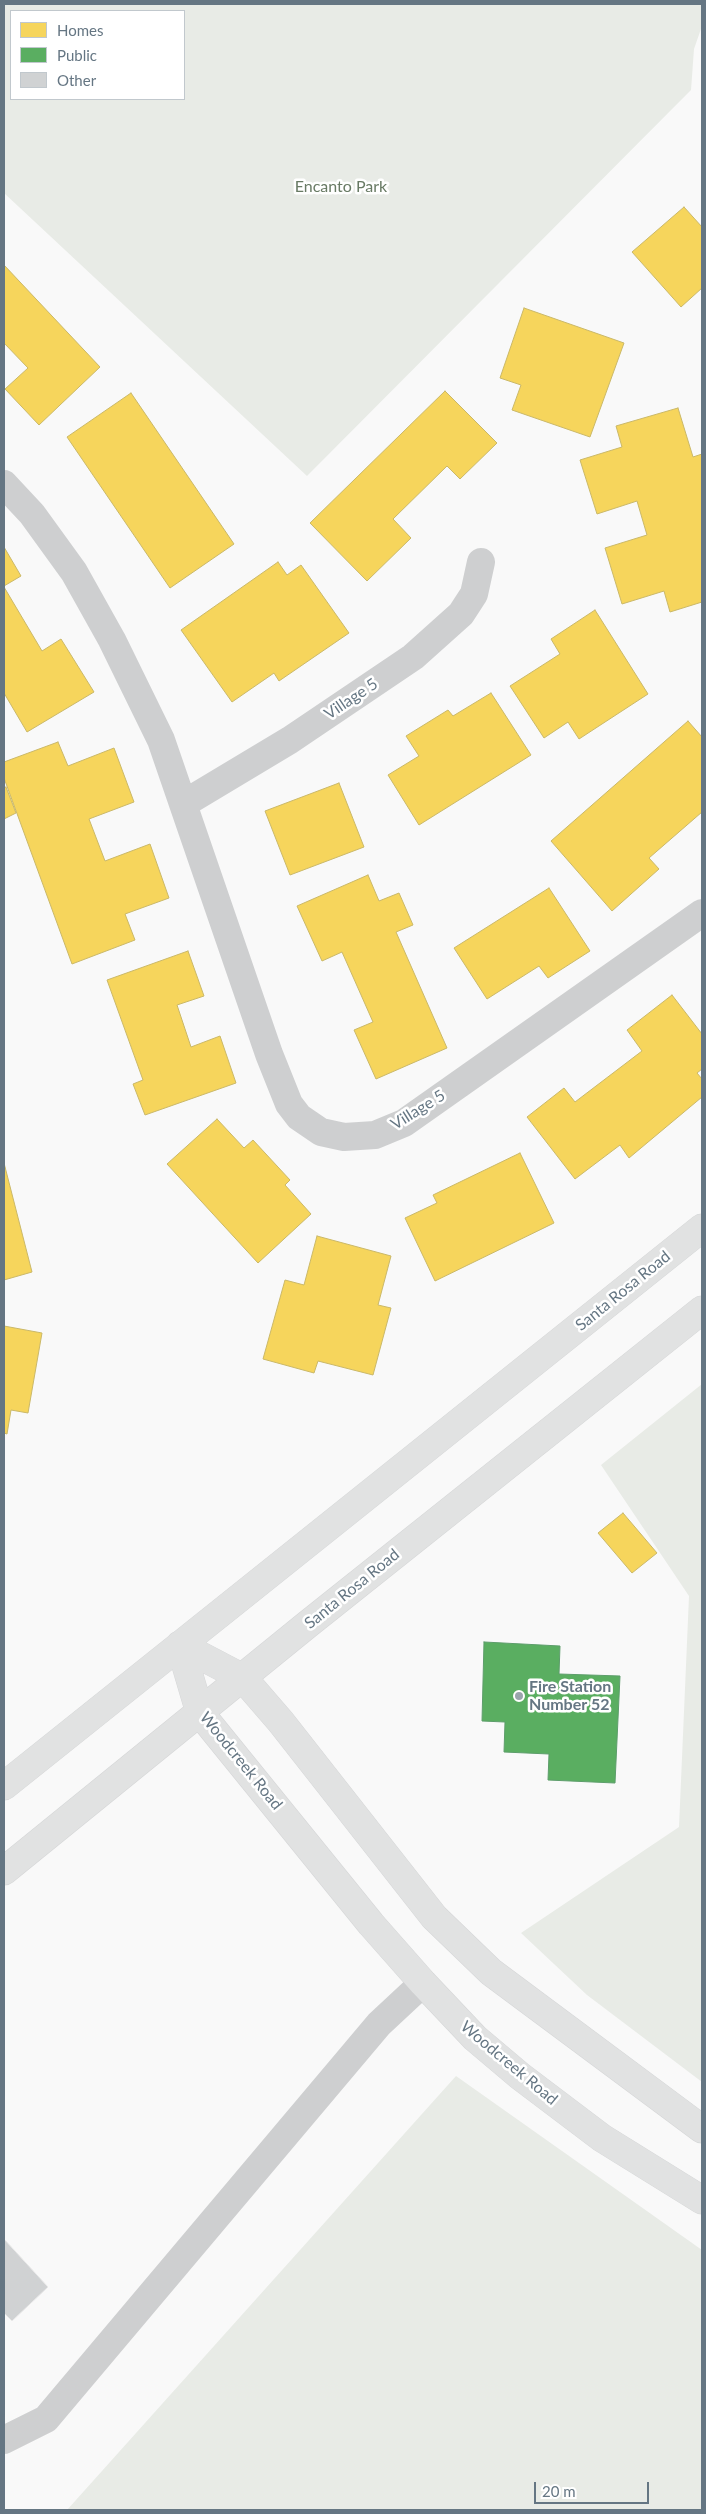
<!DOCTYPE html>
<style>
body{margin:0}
#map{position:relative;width:706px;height:2514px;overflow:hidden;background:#f9f9f9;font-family:Lato,sans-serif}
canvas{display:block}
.frame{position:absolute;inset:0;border:5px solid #657683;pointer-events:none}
.legend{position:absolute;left:10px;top:10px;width:175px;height:90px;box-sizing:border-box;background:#fff;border:1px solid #c1c8cd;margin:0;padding:6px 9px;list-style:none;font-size:15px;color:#657683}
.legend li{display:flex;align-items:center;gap:10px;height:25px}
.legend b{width:25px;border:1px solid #c1c8cd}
.scale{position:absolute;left:534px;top:2482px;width:115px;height:22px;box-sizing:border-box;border:2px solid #657683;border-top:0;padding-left:6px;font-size:15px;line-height:18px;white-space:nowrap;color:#657683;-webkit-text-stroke:4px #fff;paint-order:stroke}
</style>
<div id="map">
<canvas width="706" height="2514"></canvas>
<div class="frame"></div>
<ul class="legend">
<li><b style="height:14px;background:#f6d55c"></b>Homes</li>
<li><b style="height:14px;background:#5aae61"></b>Public</li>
<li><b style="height:14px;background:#d0d2d3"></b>Other</li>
</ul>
<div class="scale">20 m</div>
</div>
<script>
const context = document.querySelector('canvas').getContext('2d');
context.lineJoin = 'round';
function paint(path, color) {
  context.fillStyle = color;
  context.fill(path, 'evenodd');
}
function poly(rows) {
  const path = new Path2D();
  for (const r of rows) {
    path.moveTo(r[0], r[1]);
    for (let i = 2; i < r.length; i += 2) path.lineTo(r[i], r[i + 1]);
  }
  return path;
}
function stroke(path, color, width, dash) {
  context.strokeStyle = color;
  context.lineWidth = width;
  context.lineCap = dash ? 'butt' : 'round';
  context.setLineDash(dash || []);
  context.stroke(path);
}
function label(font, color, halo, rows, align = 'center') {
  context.font = font + ' Lato,sans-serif';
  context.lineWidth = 5;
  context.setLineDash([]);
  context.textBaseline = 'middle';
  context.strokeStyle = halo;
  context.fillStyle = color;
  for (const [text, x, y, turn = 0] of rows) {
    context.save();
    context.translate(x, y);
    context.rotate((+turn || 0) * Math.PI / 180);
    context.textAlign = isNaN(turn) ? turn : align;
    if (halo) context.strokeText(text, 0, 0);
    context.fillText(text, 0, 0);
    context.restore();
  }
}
paint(poly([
 [4,4,702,4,702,26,694,49,691,90,307,476,4,193],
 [11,11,184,11,184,99,11,99],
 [702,1384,702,2082,587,1995,521,1933,679,1827,689,1596,601,1465],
 [456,2076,702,2250,702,2510,67,2510]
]), '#e8ebe6');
const homes = poly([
 [684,207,702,227,702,288,681,307,632,252,684,207],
 [4,265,100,367,39,425,5,389,28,368,4,343,4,265],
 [524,308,624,343,590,437,512,410,521,385,500,378,524,308],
 [445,391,497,443,460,479,447,466,393,519,411,538,367,581,310,523,445,391],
 [131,393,234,544,170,588,67,437,131,393],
 [678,408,693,457,702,454,702,602,670,612,664,591,622,604,605,548,647,535,637,501,597,514,580,460,622,447,616,426,678,408],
 [4,547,21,576,4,586,4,547],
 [278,562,287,575,301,565,349,633,279,681,274,673,232,702,181,630,278,562],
 [4,587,42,651,61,639,94,692,27,732,4,693,4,587],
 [595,610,648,694,579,739,568,722,544,738,510,686,560,654,551,639,595,610],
 [491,693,531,755,419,825,388,775,419,756,406,736,448,710,453,716,491,693],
 [688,721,702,737,702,812,649,858,659,869,612,911,551,841,688,721],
 [58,742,68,766,114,748,134,802,89,819,105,861,150,844,169,898,125,914,135,940,72,964,4,778,4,762,58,742],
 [339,783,364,847,290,875,265,811,339,783],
 [6,787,16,813,4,819,4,788,6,787],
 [368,875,379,901,399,893,413,925,396,932,447,1048,376,1079,354,1030,373,1022,342,952,322,961,297,906,368,875],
 [549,888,590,951,548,978,539,966,487,999,454,948,549,888],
 [188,951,204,996,177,1005,191,1047,220,1036,236,1083,145,1115,133,1084,143,1080,107,980,188,951],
 [672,995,702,1034,702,1069,697,1073,702,1079,702,1097,629,1158,620,1145,575,1179,527,1117,564,1088,575,1102,642,1051,627,1030,672,995],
 [217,1119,244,1148,253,1140,290,1180,285,1185,311,1214,258,1263,167,1164,217,1119],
 [520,1153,554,1223,435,1281,405,1218,437,1203,433,1195,520,1153],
 [4,1163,32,1272,4,1280,4,1163],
 [317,1236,391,1256,378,1305,391,1308,373,1375,318,1361,314,1373,263,1359,285,1280,304,1285,317,1236],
 [4,1326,42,1333,28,1413,11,1410,7,1434,4,1433,4,1326],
 [623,1513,657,1553,632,1573,598,1533,623,1513]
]);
paint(homes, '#f6d55c');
stroke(homes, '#cab868', 1);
const public = poly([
 [484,1642,560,1646,559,1674,620,1676,615,1783,548,1780,549,1754,504,1752,505,1722,482,1721,484,1642]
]);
paint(public, '#5aae61');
stroke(public, '#5d9d6b', 1);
const building = poly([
 [4,2239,48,2287,12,2321,4,2313,4,2239]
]);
paint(building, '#d0d2d3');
stroke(building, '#e8e8e8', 1);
const major = poly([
 [180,1645,200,1713,371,1924,423,1983,475,2038,520,2076,602,2138,702,2200],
 [180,1645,243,1678,281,1722,434,1917,491,1972,702,2129],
 [4,1786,702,1228],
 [4,1871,308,1624,702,1310]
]);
stroke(major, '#d5d6d7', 29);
stroke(poly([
 [4,484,32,514,74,572,112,640,161,740,269,1054,289,1104,299,1117,321,1132,344,1137,375,1135,404,1123,702,913],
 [185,803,290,740,413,657,461,614,474,594,481,562],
 [4,2440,46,2419,379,2024,423,1983]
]), '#cecfd0', 28);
stroke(major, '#e1e2e2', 28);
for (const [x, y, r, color] of [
 [519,1696,5,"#99a4ac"]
]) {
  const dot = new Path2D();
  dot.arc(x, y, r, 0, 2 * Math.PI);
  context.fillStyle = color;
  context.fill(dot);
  stroke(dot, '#fff', 2);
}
label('16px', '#687a64', '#fff', [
 ["Encanto Park",341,187]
]);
label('16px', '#657683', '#fff', [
 ["Village 5",351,699,-34],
 ["Village 5",418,1110,-32],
 ["Santa Rosa Road",623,1291,-39],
 ["Santa Rosa Road",352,1589,-39],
 ["Woodcreek Road",241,1761,51],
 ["Woodcreek Road",509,2063,40]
]);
label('bold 16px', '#657683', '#fff', [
 ["Fire Station",529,1687],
 ["Number 52",529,1705]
], 'left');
</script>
